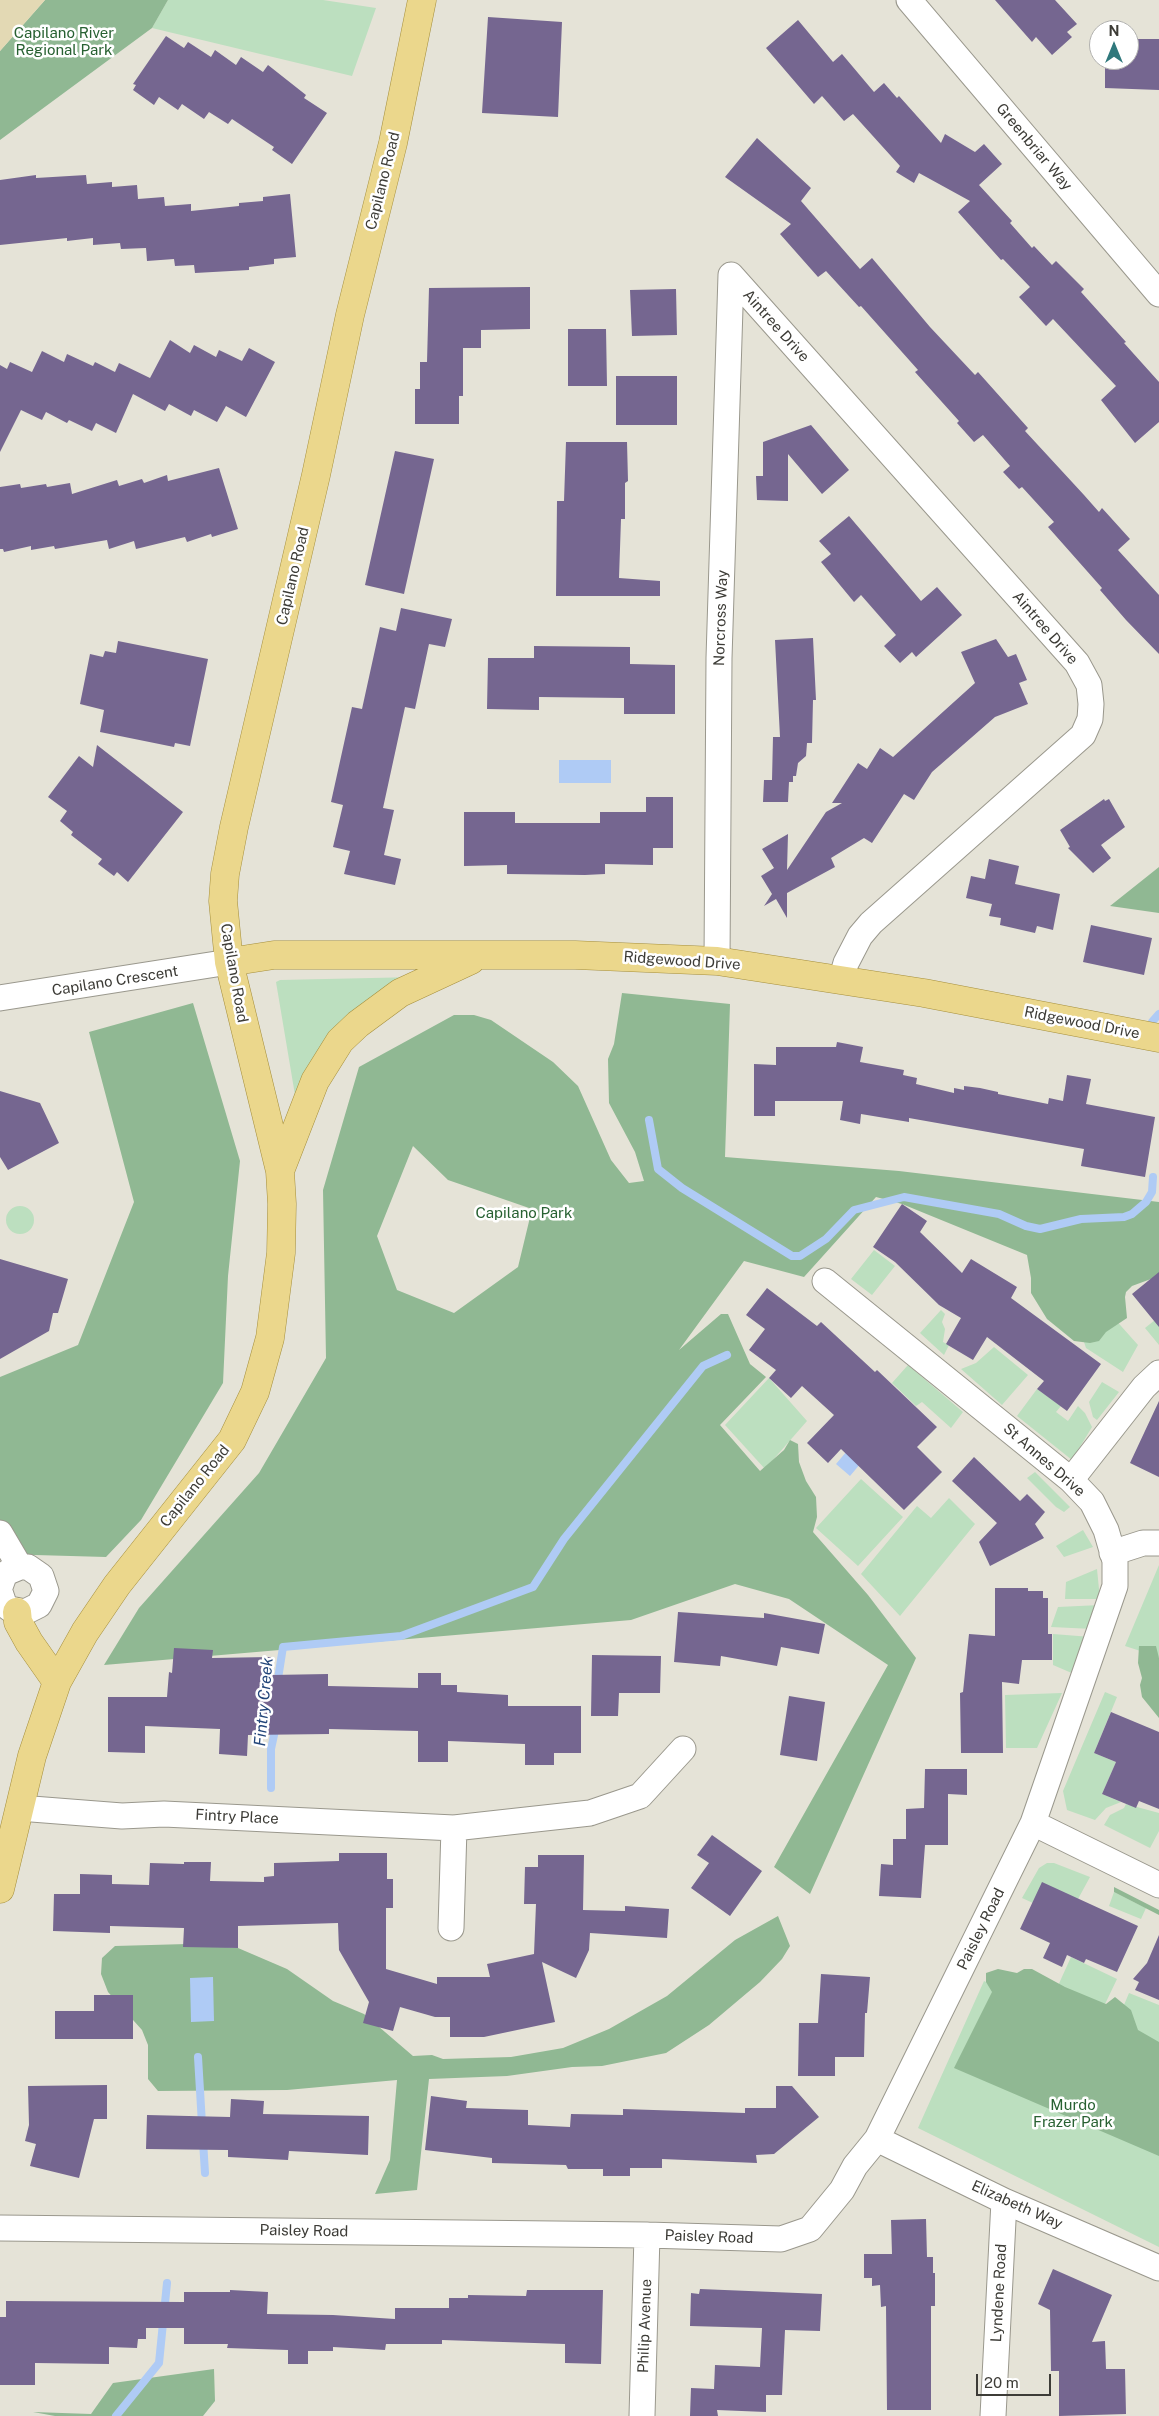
<!DOCTYPE html>
<style>
body{margin:0}
#map{position:relative;width:1159px;height:2416px;overflow:hidden;background:#e5e3d7;font-family:"Public Sans",sans-serif}
canvas{display:block}
.north{position:absolute;left:1089px;top:20px;width:50px;height:50px;box-sizing:border-box;background:#fff;border:1px solid #b1b1af;border-radius:50%;rotate:0deg;font-size:14px;font-weight:700;line-height:20px;text-align:center;color:#3d3c37}
.north::after{content:'';display:block;margin:auto;width:18px;height:22px;background:#2f787c;clip-path:polygon(50% 0,100% 100%,50% 72%,0 100%)}
.scale{position:absolute;left:976px;top:2374px;width:75px;height:22px;box-sizing:border-box;border:2px solid #3d3c37;border-top:0;padding-left:6px;font-size:15px;line-height:18px;white-space:nowrap;color:#3d3c37;-webkit-text-stroke:4px #fff;paint-order:stroke}
</style>
<div id="map">
<canvas width="1159" height="2416"></canvas>
<div class="north">N</div>
<div class="scale">20 m</div>
</div>
<script>
const context = document.querySelector('canvas').getContext('2d');
context.lineJoin = 'round';
function paint(path, color) {
  context.fillStyle = color;
  context.fill(path, 'evenodd');
}
function poly(rows) {
  const path = new Path2D();
  for (const r of rows) {
    if (r.length === 3) {
      path.moveTo(r[0] + r[2], r[1]);
      path.arc(r[0], r[1], r[2], 0, 2 * Math.PI);
      continue;
    }
    path.moveTo(r[0], r[1]);
    for (let i = 2; i < r.length; i += 2) path.lineTo(r[i], r[i + 1]);
  }
  return path;
}
function stroke(path, color, width, dash) {
  context.strokeStyle = color;
  context.lineWidth = width;
  context.lineCap = dash ? 'butt' : 'round';
  context.setLineDash(dash || []);
  context.stroke(path);
}
function label(font, color, halo, rows, align = 'center') {
  context.font = font + ' "Public Sans",sans-serif';
  context.lineWidth = 5;
  context.setLineDash([]);
  context.textBaseline = 'middle';
  context.strokeStyle = halo;
  context.fillStyle = color;
  for (const [text, x, y, turn = 0] of rows) {
    context.save();
    context.translate(x, y);
    context.rotate((+turn || 0) * Math.PI / 180);
    context.textAlign = isNaN(turn) ? turn : align;
    if (halo) context.strokeText(text, 0, 0);
    context.fillText(text, 0, 0);
    context.restore();
  }
}
paint(poly([
 [168,0,323,0,376,8,352,76,152,28],
 [417,977,295,1095,276,982,280,980],
 [20,1220,14],
 [874,1250,895,1266,872,1295,851,1279],
 [941,1310,945,1314,942,1322,945,1329,943,1342,949,1345,944,1355,920,1333],
 [1113,1317,1138,1345,1123,1372,1086,1348,1084,1342],
 [1155,1320,1159,1324,1159,1345,1145,1328],
 [994,1347,1028,1375,1002,1405,961,1369,976,1363],
 [908,1365,963,1412,951,1428,922,1402,916,1406,892,1383],
 [769,1378,807,1421,765,1469,725,1425],
 [1102,1382,1119,1392,1097,1420,1093,1417,1089,1402],
 [1037,1389,1061,1406,1056,1412,1068,1421,1078,1406,1085,1413,1092,1427,1072,1460,1017,1416],
 [1035,1472,1070,1507,1064,1512,1056,1507,1027,1478],
 [861,1479,903,1517,858,1566,816,1528],
 [949,1498,975,1524,900,1616,861,1574,917,1506,931,1518],
 [1083,1530,1093,1547,1064,1557,1056,1546],
 [1159,1565,1159,1657,1125,1646],
 [1097,1569,1100,1599,1065,1599,1066,1582],
 [1100,1605,1093,1629,1051,1627,1058,1607],
 [1053,1634,1091,1637,1074,1674,1053,1665],
 [1105,1692,1117,1697,1094,1753,1116,1762,1102,1794,1121,1802,1106,1808,1095,1820,1067,1810,1063,1791],
 [1062,1693,1037,1748,1006,1748,1005,1695],
 [1126,1804,1159,1813,1159,1831,1150,1848,1104,1825,1110,1815,1124,1808],
 [1047,1863,1054,1863,1090,1877,1078,1899,1033,1903,1022,1898,1039,1868],
 [1114,1892,1146,1908,1141,1919,1109,1906],
 [1071,1957,1117,1979,1097,2021,1052,1999],
 [984,1981,1159,2064,1159,2247,918,2128],
 [1129,1993,1159,2005,1159,2056,1111,2036]
]), '#bcdfbf');
paint(poly([
 [45,0,168,0,152,28,0,140,0,51],
 [1159,867,1159,913,1110,906],
 [622,993,730,1004,725,1157,899,1171,1159,1202,1159,1276,1132,1286,1126,1292,1125,1297,1127,1318,1106,1332,1099,1341,1090,1343,1074,1341,1047,1319,1031,1293,1031,1278,1027,1255,902,1204,876,1197,804,1277,744,1261,679,1350,721,1314,728,1314,750,1364,766,1377,720,1425,760,1471,784,1450,790,1440,798,1444,799,1462,806,1481,816,1497,817,1517,813,1532,868,1595,916,1658,810,1894,774,1867,888,1665,789,1599,735,1584,631,1620,104,1665,139,1608,259,1473,326,1358,323,1190,359,1067,454,1015,474,1015,491,1020,553,1062,578,1086,611,1160,629,1183,644,1181,635,1152,609,1103,608,1059,614,1044],
 [413,1146,448,1180,532,1209,518,1267,454,1313,397,1290,377,1236],
 [193,1003,240,1161,228,1276,223,1383,141,1520,106,1557,0,1554,0,1377,78,1345,134,1202,89,1032],
 [1139,1646,1156,1646,1159,1658,1159,1718,1142,1697,1140,1685,1142,1678,1138,1663],
 [1114,1887,1159,1910,1159,1915,1114,1892],
 [778,1916,790,1946,782,1959,760,1982,709,2025,666,2053,602,2066,572,2067,507,2076,429,2079,417,2190,375,2194,390,2160,397,2080,287,2090,158,2091,148,2079,148,2045,142,2030,108,1992,101,1974,102,1958,115,1946,187,1944,238,1948,287,1969,333,2001,364,2014,413,2056,432,2055,443,2059,511,2057,563,2048,609,2029,667,1996,735,1940],
 [998,1969,1017,1973,1024,1969,1032,1969,1065,1987,1106,2004,1115,1997,1131,2010,1138,2030,1159,2042,1159,2156,954,2068,992,1992,986,1982,986,1973],
 [214,2369,215,2401,203,2416,55,2416,33,2412,91,2414,113,2383]
]), '#90b893');
paint(poly([
 [0,0,45,0,0,51]
]), '#e3d9b4');
paint(poly([
 [559,760,611,760,611,783,559,783],
 [858,1438,872,1450,850,1476,836,1464],
 [213,1977,214,2021,191,2022,190,1978]
]), '#afcbf5');
stroke(poly([
 [1152,1027,1152,1022,1159,1014],
 [649,1120,658,1169,682,1188,792,1256,800,1256,826,1239,854,1210,904,1197,999,1214,1026,1226,1040,1229,1081,1219,1124,1217,1132,1214,1146,1202,1152,1192,1153,1177],
 [277,1685,283,1647,401,1636,533,1587,564,1539,703,1366,727,1355],
 [271,1788,271,1749,276,1726],
 [198,2057,202,2124],
 [203,2141,205,2173],
 [116,2416,159,2363,167,2283]
]), '#afcbf5', 8);
paint(poly([
 [995,0,1055,0,1077,24,1067,32,1072,37,1052,55,1036,37,1032,42],
 [488,17,562,22,558,117,482,113],
 [798,20,833,62,842,54,874,92,884,83,897,98,899,96,941,143,945,134,975,152,984,144,1002,164,979,185,1012,221,1010,223,1032,248,1034,246,1052,265,1056,261,1084,289,1081,292,1126,342,1124,343,1159,382,1159,422,1135,443,1101,400,1116,386,1053,319,1046,326,1019,297,1030,287,1003,259,1001,260,958,212,970,201,919,173,914,183,896,172,900,166,853,114,844,121,822,96,814,104,766,48],
 [166,36,184,48,188,42,211,57,215,50,236,65,241,57,263,72,268,65,306,95,304,98,327,113,292,164,272,150,274,147,232,119,228,124,209,112,204,119,182,104,178,110,159,97,154,105,133,90,136,85,133,84],
 [1132,39,1159,39,1159,90,1105,88,1105,60,1129,60,1129,43,1132,43],
 [757,138,811,188,801,201,860,269,872,258,930,327,975,375,978,372,1028,428,1025,431,1084,495,1099,512,1102,508,1130,539,1118,550,1159,595,1159,654,1126,620,1100,590,1102,588,1048,527,1054,522,1022,487,1019,489,1003,472,1010,466,983,435,974,442,957,423,959,421,915,372,918,370,861,306,859,307,826,271,818,277,780,234,791,224,725,177],
 [36,175,36,178,86,175,87,184,112,182,112,187,137,185,138,199,164,197,165,206,191,204,191,211,239,206,239,203,263,201,263,197,290,194,296,257,274,259,274,264,249,267,249,270,195,273,194,265,175,266,174,259,147,261,146,248,121,249,120,243,93,245,93,238,67,241,67,238,0,245,0,180],
 [530,287,530,329,481,330,481,348,463,348,463,396,459,396,459,424,415,424,415,389,420,389,420,362,427,362,429,288],
 [676,289,677,335,632,336,630,290],
 [568,329,606,329,607,386,568,386],
 [170,340,190,353,194,345,216,357,219,350,242,361,249,348,275,362,246,417,226,406,217,422,194,410,191,416,169,404,165,411,133,394,116,433,96,423,92,431,69,420,67,423,46,412,42,420,21,410,0,452,0,365,7,369,10,362,32,372,42,351,64,362,67,354,93,366,95,362,115,372,119,363,150,378],
 [616,376,677,376,677,425,616,425],
 [811,425,849,470,822,494,788,454,788,501,757,500,756,476,763,476,763,442],
 [566,442,627,442,628,481,625,483,625,519,621,519,619,578,660,581,660,596,556,596,557,501,564,501],
 [395,451,434,459,404,594,365,585],
 [219,468,238,529,212,537,211,534,187,542,185,537,136,549,134,541,109,549,107,540,55,549,54,546,31,550,31,546,4,552,3,549,0,549,0,487,20,484,21,488,46,484,47,487,70,483,72,494,117,480,119,486,142,479,144,483,167,475,168,481],
 [849,516,921,601,937,587,962,615,916,657,912,652,900,663,884,646,896,635,861,595,854,602,821,562,831,554,819,541],
 [401,608,452,619,445,647,429,644,415,709,405,707,383,808,394,810,384,855,401,859,395,885,344,874,350,851,333,847,343,805,331,802,352,707,362,709,380,627,396,631],
 [813,638,816,700,813,700,812,743,807,743,806,756,798,763,796,776,793,776,793,782,789,782,788,802,763,802,764,780,772,780,773,737,780,737,775,640],
 [996,639,1008,657,1016,654,1027,680,1019,683,1028,704,995,717,932,772,914,800,904,794,872,843,864,838,831,858,835,867,787,893,787,918,776,899,764,906,772,894,761,876,774,868,762,849,788,834,787,870,826,812,842,803,832,803,858,763,867,769,880,748,893,757,975,683,961,652],
 [118,641,208,659,190,746,175,743,174,747,100,732,104,710,80,704,90,654,103,657,105,651,116,653],
 [534,646,630,647,630,664,675,665,675,714,624,714,624,698,539,697,539,710,487,709,488,658,534,658],
 [97,745,183,812,128,882,117,872,114,876,98,864,102,859,71,835,73,832,60,821,67,811,48,797,79,756,93,767],
 [646,797,673,797,673,848,653,848,653,865,605,864,605,874,585,875,507,874,507,865,464,866,464,812,515,812,515,823,600,823,600,812,646,812],
 [1104,799,1105,801,1109,799,1125,827,1101,845,1111,858,1093,873,1068,848,1070,847,1060,830],
 [989,859,1019,866,1015,884,1060,894,1053,930,1037,926,1035,933,1000,925,1001,918,989,916,992,904,966,898,971,876,985,879],
 [1091,925,1152,938,1144,975,1083,962],
 [837,1042,863,1047,860,1062,904,1070,903,1075,917,1078,916,1084,954,1093,954,1088,964,1090,964,1086,980,1088,998,1092,998,1094,1048,1104,1049,1098,1063,1101,1067,1075,1091,1079,1086,1104,1155,1117,1145,1177,1081,1166,1084,1149,909,1118,909,1122,861,1114,860,1124,840,1120,843,1101,775,1101,775,1116,754,1116,754,1064,776,1065,776,1047,836,1047],
 [0,1091,40,1103,59,1143,8,1170,0,1157],
 [902,1204,927,1221,920,1232,962,1273,971,1259,1017,1287,1011,1298,1101,1364,1067,1411,1037,1389,1044,1381,987,1337,973,1360,946,1344,961,1318,939,1305,895,1262,873,1247],
 [0,1259,68,1279,58,1313,53,1313,49,1331,0,1359],
 [1159,1272,1159,1327,1132,1294],
 [767,1288,817,1326,821,1322,875,1372,877,1370,937,1427,917,1447,942,1472,904,1510,841,1449,828,1463,807,1443,834,1415,802,1386,791,1398,769,1378,776,1370,749,1350,765,1329,746,1315],
 [1159,1401,1159,1477,1130,1463],
 [974,1457,1020,1501,1027,1494,1045,1512,1035,1524,1044,1538,990,1566,979,1542,997,1523,952,1481],
 [995,1588,1028,1588,1028,1591,1043,1591,1043,1598,1048,1598,1048,1634,1052,1634,1052,1660,1022,1660,1019,1684,1002,1682,1003,1753,961,1753,960,1693,963,1692,969,1634,995,1636],
 [678,1612,764,1618,764,1613,825,1624,819,1654,781,1647,777,1666,721,1656,720,1666,674,1662],
 [174,1648,213,1650,212,1658,271,1657,272,1675,328,1674,328,1686,418,1688,418,1673,441,1673,441,1685,457,1685,457,1692,508,1695,508,1706,581,1706,581,1753,554,1753,554,1765,525,1765,525,1744,448,1741,448,1762,418,1762,418,1731,329,1729,329,1734,248,1735,247,1756,219,1754,220,1729,145,1726,145,1753,108,1752,108,1697,167,1697,169,1672,172,1673],
 [592,1655,661,1656,660,1693,619,1693,618,1716,591,1716],
 [789,1696,825,1702,817,1761,780,1755],
 [1111,1712,1159,1732,1159,1809,1139,1801,1136,1808,1102,1794,1116,1762,1094,1753],
 [925,1769,967,1769,967,1795,948,1794,948,1845,925,1845,921,1898,879,1896,881,1864,893,1865,893,1839,906,1839,906,1809,924,1808],
 [712,1835,762,1871,730,1916,691,1888,709,1863,697,1855],
 [339,1853,387,1853,387,1879,393,1879,393,1908,386,1908,386,1969,437,1984,437,1977,490,1977,487,1964,534,1954,536,1904,524,1904,525,1867,538,1867,538,1855,584,1855,583,1910,625,1911,625,1906,669,1909,667,1938,590,1933,589,1950,576,1978,542,1962,555,2022,484,2037,450,2037,450,2017,435,2017,400,2007,393,2031,363,2023,369,2002,339,1950,338,1923,238,1926,238,1948,183,1947,184,1928,110,1926,110,1933,53,1931,54,1894,80,1894,80,1874,112,1875,112,1884,149,1885,150,1863,184,1864,184,1862,211,1862,210,1881,264,1882,264,1877,274,1876,274,1863,339,1861],
 [1042,1882,1138,1926,1117,1972,1086,1959,1084,1963,1067,1955,1062,1967,1043,1958,1050,1943,1020,1929],
 [1159,1935,1159,2000,1135,1990,1139,1982,1133,1979,1147,1963],
 [821,1974,870,1977,867,2013,865,2013,864,2057,835,2057,835,2076,798,2076,799,2023,818,2023],
 [94,1995,133,1995,133,2039,55,2039,55,2011,94,2011],
 [107,2085,107,2119,94,2119,79,2178,30,2166,36,2144,25,2141,29,2125,28,2086],
 [776,2086,792,2086,819,2117,774,2154,756,2155,757,2163,662,2159,662,2168,630,2168,630,2176,603,2176,603,2169,568,2169,566,2165,492,2163,492,2158,425,2150,431,2096,467,2101,466,2108,528,2110,528,2125,570,2127,571,2114,623,2115,623,2109,745,2113,745,2108,776,2108],
 [231,2099,264,2101,263,2114,369,2116,368,2155,289,2151,288,2160,228,2157,228,2150,146,2149,147,2115,230,2117],
 [926,2219,927,2257,933,2257,933,2273,935,2273,935,2306,931,2306,931,2410,887,2410,886,2306,881,2307,880,2285,872,2286,872,2278,864,2278,864,2254,892,2254,891,2220],
 [1053,2269,1112,2295,1092,2342,1105,2341,1106,2369,1125,2369,1126,2414,1059,2416,1059,2371,1051,2371,1050,2310,1038,2304],
 [700,2289,822,2294,820,2331,785,2330,782,2395,766,2395,766,2412,717,2410,718,2416,690,2416,691,2388,714,2389,715,2365,760,2367,762,2328,690,2326,691,2293,699,2294],
 [230,2290,268,2292,267,2314,333,2315,395,2319,395,2308,449,2308,449,2298,468,2298,468,2295,526,2296,527,2290,603,2290,601,2364,565,2363,565,2344,442,2340,442,2344,386,2344,385,2350,333,2347,333,2351,308,2351,308,2364,288,2364,288,2350,227,2348,228,2344,184,2344,184,2328,146,2328,146,2339,138,2339,137,2348,109,2347,109,2364,35,2363,35,2385,0,2385,0,2317,6,2317,6,2301,184,2302,184,2292,230,2292]
]), '#756690');
const minor = poly([
 [909,0,1159,294],
 [731,275,1077,663,1089,685,1091,704,1090,719,1083,735,871,923,860,936,846,963,841,980],
 [717,961,719,658,731,275],
 [0,998,229,962],
 [1071,1480,1144,1387,1159,1373],
 [0,1533,20,1567],
 [1112,1553,1143,1543,1159,1543],
 [0,1587,4,1576,8,1572,20,1567,28,1567,41,1576,46,1591,39,1605,25,1612,10,1609,4,1604,0,1592],
 [19,1808,122,1816,164,1814,454,1828,590,1813,640,1796,683,1749],
 [1033,1823,1159,1885],
 [451,1928,454,1828],
 [877,2139,1004,2201,1159,2268],
 [0,2228,647,2235,781,2239,810,2229,842,2190,855,2166,877,2139,1033,1823,1115,1586,1115,1561,1106,1530,1092,1502,1071,1480,825,1281],
 [642,2416,647,2235],
 [993,2416,1004,2201]
]);
const major = poly([
 [229,962,274,955,575,955,717,961,924,993,1159,1038],
 [280,1171,315,1081,340,1041,358,1024,400,993,471,960],
 [17,1612,18,1622,29,1642,57,1682],
 [0,1889,32,1756,57,1682,85,1632,117,1585,232,1440,255,1392,270,1338,281,1253,282,1204,280,1171,229,962,223,901,225,874,234,827,316,475,350,315,393,143,422,0]
]);
stroke(minor, '#9a988d', 27);
stroke(major, '#a58f3d', 29);
stroke(minor, '#fff', 25);
stroke(major, '#ebd78c', 28);
label('15px', '#286132', '#fff', [
 ["Capilano River",64,33],
 ["Regional Park",64,50],
 ["Capilano Park",524,1213],
 ["Murdo",1073,2105],
 ["Frazer Park",1073,2122]
]);
label('15px', '#3d3c37', '#fff', [
 ["Greenbriar Way",1034,147,50],
 ["Capilano Road",383,181,-76],
 ["Aintree Drive",776,326,48],
 ["Capilano Road",293,576,-77],
 ["Norcross Way",721,618,-88],
 ["Aintree Drive",1045,628,49],
 ["Ridgewood Drive",682,961,4],
 ["Capilano Road",234,973,80],
 ["Capilano Crescent",115,981,-9],
 ["Ridgewood Drive",1082,1023,11],
 ["St Annes Drive",1044,1460,41],
 ["Capilano Road",195,1486,-51],
 ["Fintry Place",237,1817,3],
 ["Paisley Road",981,1929,-64],
 ["Elizabeth Way",1017,2205,24],
 ["Paisley Road",304,2231,1],
 ["Paisley Road",709,2237,2],
 ["Lyndene Road",999,2293,-87],
 ["Philip Avenue",645,2326,-88]
]);
label('italic 16px', '#224579', '#fff', [
 ["Fintry Creek",264,1702,-85]
]);
</script>
